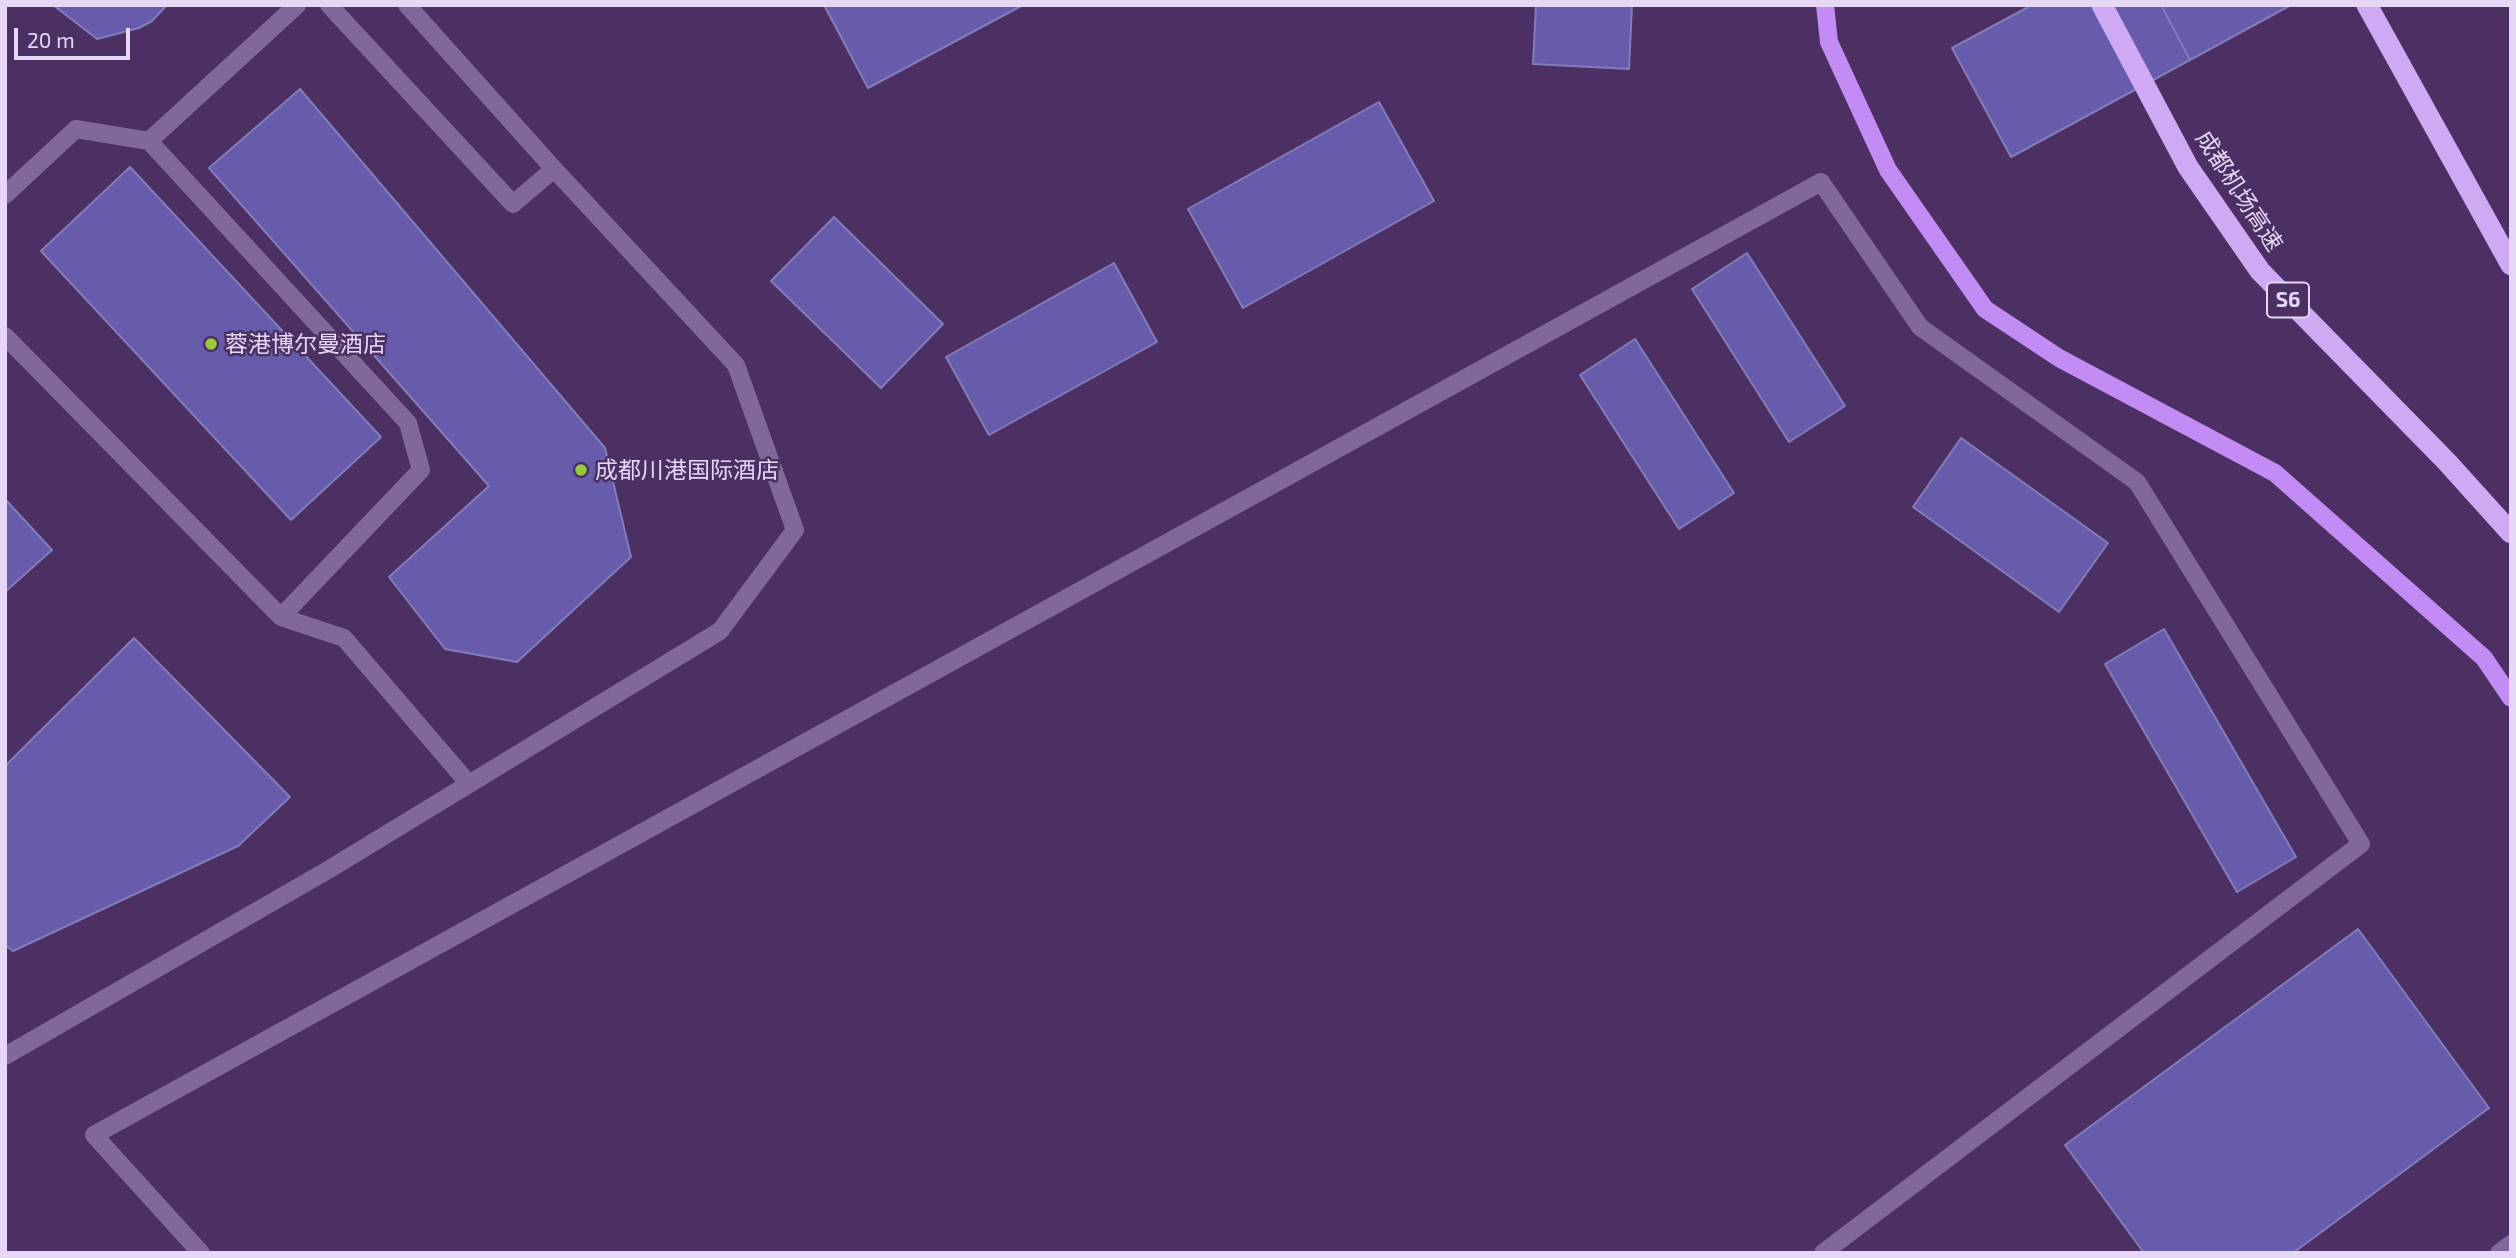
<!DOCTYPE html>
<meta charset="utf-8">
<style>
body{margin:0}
#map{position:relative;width:2516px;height:1258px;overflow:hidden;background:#4c3063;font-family:"Exo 2",sans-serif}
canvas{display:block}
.frame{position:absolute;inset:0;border:7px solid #e6d7f6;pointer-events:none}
.scale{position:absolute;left:14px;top:28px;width:116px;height:32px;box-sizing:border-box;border:4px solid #e6d7f6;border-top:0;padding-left:9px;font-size:21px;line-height:24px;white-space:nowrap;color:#e6d7f6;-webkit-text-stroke:5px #4c3063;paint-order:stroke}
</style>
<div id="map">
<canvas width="2516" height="1258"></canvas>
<div class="frame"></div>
<div class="scale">20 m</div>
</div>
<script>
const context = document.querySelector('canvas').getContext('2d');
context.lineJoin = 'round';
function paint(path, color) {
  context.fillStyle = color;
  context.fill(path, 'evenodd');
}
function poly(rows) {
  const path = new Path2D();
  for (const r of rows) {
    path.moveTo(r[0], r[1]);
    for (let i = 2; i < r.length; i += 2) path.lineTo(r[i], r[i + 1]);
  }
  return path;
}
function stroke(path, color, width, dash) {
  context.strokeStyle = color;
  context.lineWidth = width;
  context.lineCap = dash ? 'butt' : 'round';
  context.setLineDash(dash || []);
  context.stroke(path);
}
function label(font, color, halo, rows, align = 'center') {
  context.font = font + ' "Exo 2","Noto Sans SC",sans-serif';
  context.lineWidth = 5;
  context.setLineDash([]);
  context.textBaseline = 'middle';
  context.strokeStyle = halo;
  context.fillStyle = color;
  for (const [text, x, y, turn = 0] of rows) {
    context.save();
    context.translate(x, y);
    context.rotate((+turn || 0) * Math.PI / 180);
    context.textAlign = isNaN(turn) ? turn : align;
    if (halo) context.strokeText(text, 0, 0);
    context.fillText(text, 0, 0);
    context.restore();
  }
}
const building = poly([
 [53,5,167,5,152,21,139,28,97,39,53,5],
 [824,5,1023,5,868,88,824,5],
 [1536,5,1632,5,1629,69,1533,64,1536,5],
 [2032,5,2161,5,2190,60,2011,157,1952,48,2032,5],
 [2161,5,2291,5,2190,60,2161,5],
 [300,89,605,448,631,557,517,662,445,649,389,577,489,486,209,168,300,89],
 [1379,102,1434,201,1243,308,1188,209,1379,102],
 [130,167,381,437,291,520,41,251,130,167],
 [834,217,943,324,881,388,771,281,834,217],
 [1747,253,1845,406,1789,442,1692,289,1747,253],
 [1114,263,1157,342,989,435,946,357,1114,263],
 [1635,339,1734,493,1679,529,1580,375,1635,339],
 [1961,438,2108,543,2059,612,1913,507,1961,438],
 [5,499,52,550,5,592,5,499],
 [2164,629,2296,857,2237,892,2105,664,2164,629],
 [134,638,290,797,238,846,13,951,5,945,5,766,134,638],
 [2358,929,2489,1108,2293,1253,2144,1253,2065,1145,2358,929]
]);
paint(building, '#675bac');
stroke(building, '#827dba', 2);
stroke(poly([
 [329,5,513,204,554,169],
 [149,141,408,423,421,470,281,617],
 [5,195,76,129,149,141,297,5],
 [5,336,281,617,344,638,469,784],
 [5,1056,328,870,720,631,795,530,736,365,554,169,407,5],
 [201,1253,94,1135,1821,182,1920,327,2137,482,2361,844,1823,1253],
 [2499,1253,2511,1244]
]), '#82679a', 18);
stroke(poly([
 [1825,5,1829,42,1888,170,1985,309,2059,358,2275,473,2484,658,2511,698]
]), '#c38bf4', 18);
stroke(poly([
 [2102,5,2188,167,2260,271,2447,462,2511,533],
 [2367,5,2511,265]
]), '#d0a9f4', 21);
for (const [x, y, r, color] of [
 [211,344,7,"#96cc39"],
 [581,470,7,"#96cc39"]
]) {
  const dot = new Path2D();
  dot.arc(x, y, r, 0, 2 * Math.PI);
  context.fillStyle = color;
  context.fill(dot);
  stroke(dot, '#4c3063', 2.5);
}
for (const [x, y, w] of [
 [2288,300,42]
]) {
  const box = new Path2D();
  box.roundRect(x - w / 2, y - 17.5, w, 35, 5);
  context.fillStyle = '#4c3063';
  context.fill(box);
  stroke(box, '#e6d7f6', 2);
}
label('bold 21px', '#e6d7f6', null, [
 ["S6",2288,300]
]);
label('23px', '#e6d7f6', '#4c3063', [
 ["成都机场高速",2239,191,57]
]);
label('23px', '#e6d7f6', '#4c3063', [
 ["蓉港博尔曼酒店",225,344],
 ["成都川港国际酒店",595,470]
], 'left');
</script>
